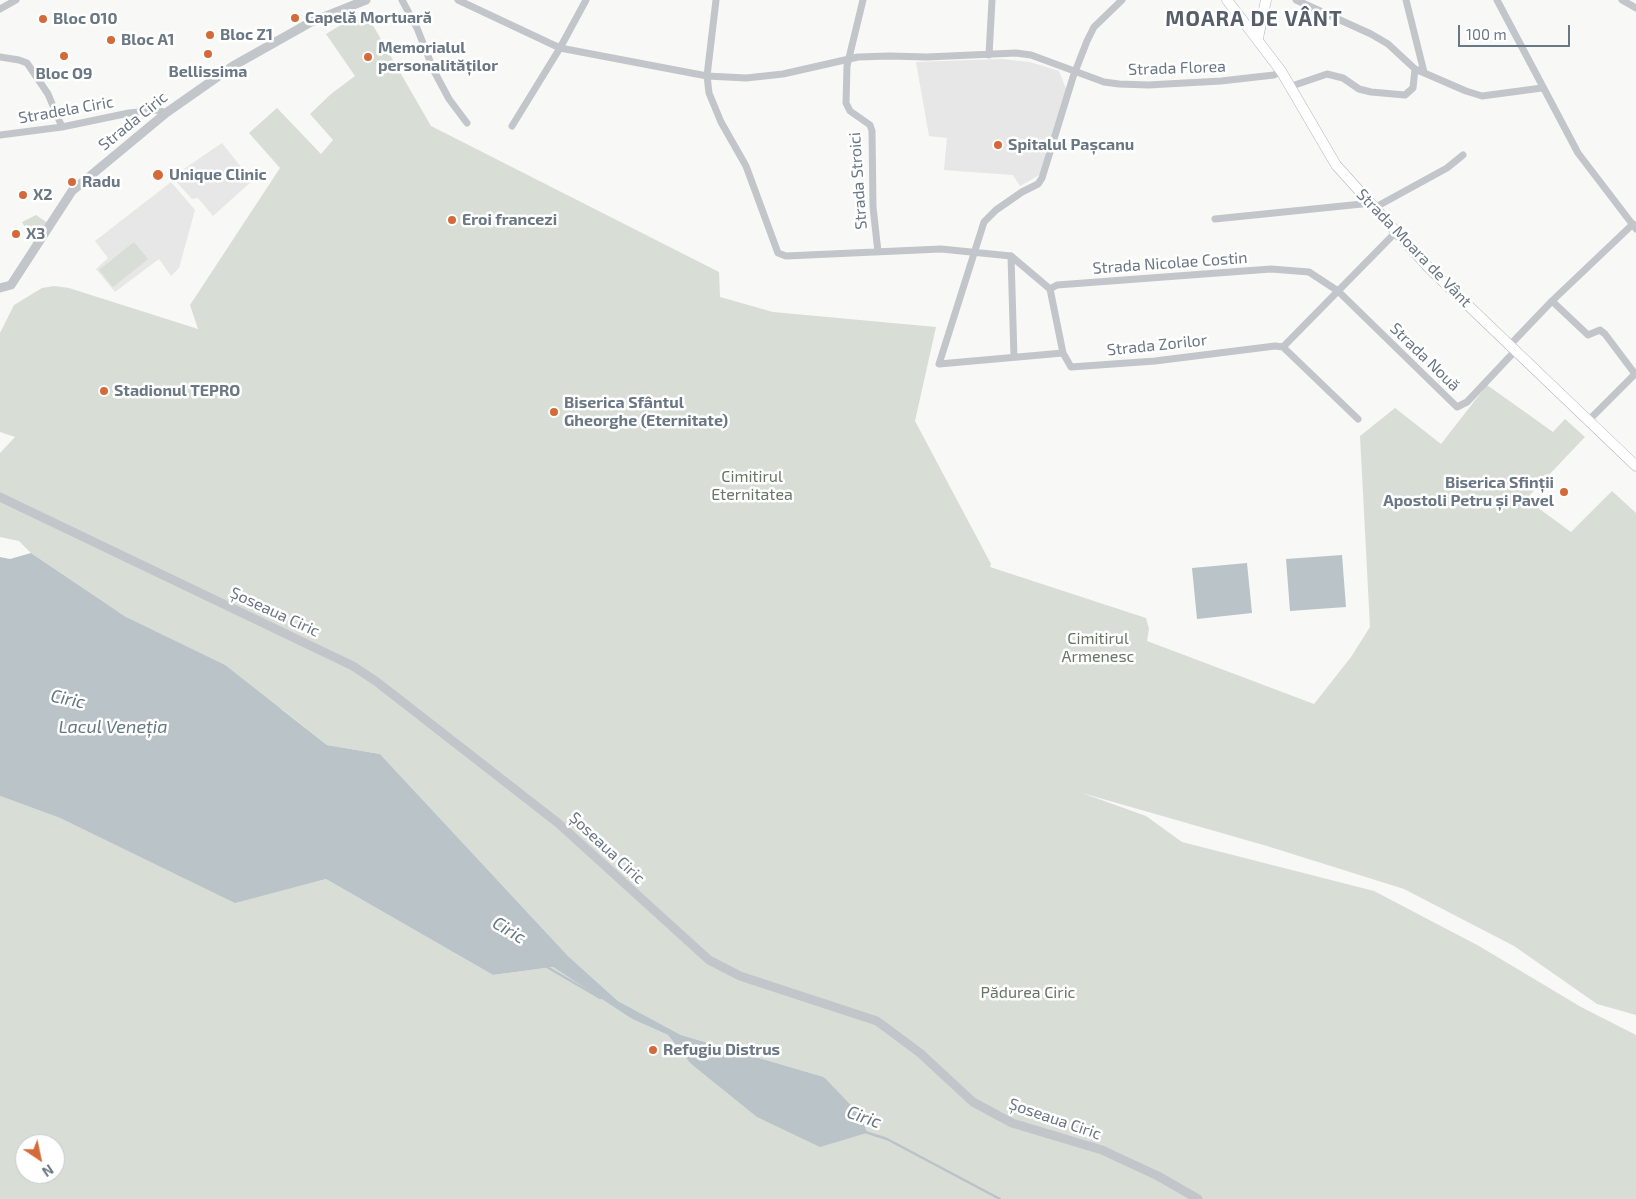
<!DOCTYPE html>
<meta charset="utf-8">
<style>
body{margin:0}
#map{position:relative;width:1636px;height:1199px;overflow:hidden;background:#f8f8f6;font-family:"Exo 2",sans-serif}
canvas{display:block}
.north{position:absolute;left:15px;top:1134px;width:50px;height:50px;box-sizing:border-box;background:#fff;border:1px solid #c3c9ce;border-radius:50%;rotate:146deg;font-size:14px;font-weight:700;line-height:20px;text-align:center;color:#6a7784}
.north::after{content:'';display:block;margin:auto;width:18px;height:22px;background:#d46a3a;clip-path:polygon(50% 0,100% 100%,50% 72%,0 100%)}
.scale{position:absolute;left:1458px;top:25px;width:112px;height:22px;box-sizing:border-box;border:2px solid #6a7784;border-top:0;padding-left:6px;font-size:15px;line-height:18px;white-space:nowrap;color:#6a7784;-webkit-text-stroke:4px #fff;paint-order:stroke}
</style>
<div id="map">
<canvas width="1636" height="1199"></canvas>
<div class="north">N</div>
<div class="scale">100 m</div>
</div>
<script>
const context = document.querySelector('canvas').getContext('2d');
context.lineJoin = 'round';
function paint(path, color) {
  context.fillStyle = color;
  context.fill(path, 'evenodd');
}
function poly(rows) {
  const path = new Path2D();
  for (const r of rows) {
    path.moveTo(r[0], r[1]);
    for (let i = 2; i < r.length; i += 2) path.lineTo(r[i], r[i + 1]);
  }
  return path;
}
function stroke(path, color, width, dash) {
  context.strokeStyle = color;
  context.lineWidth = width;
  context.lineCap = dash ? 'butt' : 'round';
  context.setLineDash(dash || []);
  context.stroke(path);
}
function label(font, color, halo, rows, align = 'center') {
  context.font = font + ' "Exo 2",sans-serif';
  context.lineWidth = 5;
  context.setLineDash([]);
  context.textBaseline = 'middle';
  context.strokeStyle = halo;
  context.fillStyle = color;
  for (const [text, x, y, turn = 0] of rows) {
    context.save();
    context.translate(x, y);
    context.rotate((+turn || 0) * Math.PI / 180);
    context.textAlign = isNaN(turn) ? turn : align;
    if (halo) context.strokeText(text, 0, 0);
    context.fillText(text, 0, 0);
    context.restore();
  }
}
paint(poly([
 [1001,59,1030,62,1059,71,1067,91,1041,174,1020,186,1013,175,944,170,947,138,929,136,916,62],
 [222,143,252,181,213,216,198,198,192,199,172,177],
 [171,182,195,210,179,268,171,276,159,259,115,292,96,269,108,258,95,241]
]), '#e6e7e6');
paint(poly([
 [367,15,431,126,719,272,720,297,773,312,936,327,915,421,991,564,990,567,1146,618,1149,629,1147,641,1314,704,1351,657,1370,627,1360,436,1395,408,1441,444,1487,385,1553,432,1565,419,1585,437,1526,499,1571,532,1612,491,1636,513,1636,1015,1597,1004,1514,946,1404,889,1267,846,1082,793,1146,816,1182,842,1374,891,1479,946,1581,1007,1636,1035,1636,1199,0,1199,0,796,60,818,235,902,326,879,493,975,553,967,632,1019,668,1035,690,1063,819,1146,867,1133,824,1077,681,1035,618,1001,568,956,380,754,327,745,283,710,126,617,31,553,19,541,0,537,0,453,15,437,0,432,0,333,14,305,42,288,54,286,69,288,198,329,190,305,280,168,249,133,277,108,321,154,333,140,310,114,331,94,355,76,326,34,349,20,352,24],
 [25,1144,55,1144,55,1174,25,1174],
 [36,215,49,224,35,246,22,222],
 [134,242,148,259,113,287,99,270]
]), '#d8ddd6');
paint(poly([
 [31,553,126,617,225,665,327,745,380,754,568,956,618,1001,681,1035,824,1077,862,1117,867,1133,820,1147,757,1117,690,1063,668,1035,632,1019,553,967,493,975,326,879,235,903,60,818,0,796,0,557,10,559],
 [1342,555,1346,607,1290,611,1286,559],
 [1247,563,1252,613,1197,619,1192,568]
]), '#bac3c8');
stroke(poly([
 [547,967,600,998],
 [865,1132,887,1139,1000,1199]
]), '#bac3c8', 2.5);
const secondary = poly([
 [1227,0,1281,71,1336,165,1429,268,1636,466],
 [1258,38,1266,0]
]);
stroke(secondary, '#b2b7bc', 11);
stroke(poly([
 [402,0,417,28,434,71,449,99,467,123],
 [458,0,560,48,707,76,746,78,783,74,858,57,889,56,927,57,1016,53,1031,55,1104,82,1119,84,1148,85,1221,81,1274,75,1281,71],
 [716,0,707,76,709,93,721,122,746,166,778,253,786,256,941,249,1011,256],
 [863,0,847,66,846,103,850,111,870,125,872,131,873,207,878,252],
 [1122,0,1094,27,1087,41,1073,77,1042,178,1038,184,1022,192,996,210,984,222,939,364,1063,353,1071,367,1155,361,1275,346,1283,347,1358,419],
 [1296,0,1371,34,1388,44,1415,69,1466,91,1482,96,1542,88],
 [1406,0,1424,72],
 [1497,0,1578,153,1636,229],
 [1622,0,1636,8],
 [0,9,16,0],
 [989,55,992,0],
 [0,57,19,60,27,63,48,94,62,127],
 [1289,87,1327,74,1343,78,1359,89,1371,92,1405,95,1413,88,1415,69],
 [512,126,560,48,586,0],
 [0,135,62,127,129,113,158,110,166,113],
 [1374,208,1447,168,1463,155],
 [1215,219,1362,204,1368,201],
 [1011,256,1050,289,1057,285,1271,269,1309,272,1338,291,1457,407,1467,402,1515,351],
 [1011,256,1014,357],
 [1050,289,1063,353],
 [1552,301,1588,335,1600,330,1605,334,1635,374],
 [1509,346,1552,301,1633,224],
 [1283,347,1396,232],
 [1588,421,1636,373]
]), '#c2c5c9', 7);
stroke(poly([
 [0,288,11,285,72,191,166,113,233,66,311,22,366,0],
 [0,497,353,666,377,682,558,823,709,960,740,976,877,1021,920,1053,973,1102,1012,1123,1102,1150,1158,1176,1198,1199]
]), '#c2c5c9', 9);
stroke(secondary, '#fff', 10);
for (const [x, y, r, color] of [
 [295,18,5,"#d46a3a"],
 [43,19,5,"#d46a3a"],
 [210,35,5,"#d46a3a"],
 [111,40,5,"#d46a3a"],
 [208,54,5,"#d46a3a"],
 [64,56,5,"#d46a3a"],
 [368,57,5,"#d46a3a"],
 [998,145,5,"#d46a3a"],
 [158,175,6,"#d46a3a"],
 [72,182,5,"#d46a3a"],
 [23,195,5,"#d46a3a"],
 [452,220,5,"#d46a3a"],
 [16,234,5,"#d46a3a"],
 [104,391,5,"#d46a3a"],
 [554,412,5,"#d46a3a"],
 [1564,492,5,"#d46a3a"],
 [653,1050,5,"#d46a3a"]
]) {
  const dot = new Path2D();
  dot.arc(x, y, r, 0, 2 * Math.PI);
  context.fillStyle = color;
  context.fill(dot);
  stroke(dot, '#fff', 2);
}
label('bold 16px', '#6a7784', '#fff', [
 ["Capelă Mortuară",305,18],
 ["Bloc O10",53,19],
 ["Bloc Z1",220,35],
 ["Bloc A1",121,40],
 ["Memorialul",378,48],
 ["personalităților",378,66],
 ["Bellissima",208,72,"center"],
 ["Bloc O9",64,74,"center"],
 ["Spitalul Pașcanu",1008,145],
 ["Unique Clinic",169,175],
 ["Radu",82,182],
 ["X2",33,195],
 ["Eroi francezi",462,220],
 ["X3",26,234],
 ["Stadionul TEPRO",114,391],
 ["Biserica Sfântul",564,403],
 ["Gheorghe (Eternitate)",564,421],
 ["Biserica Sfinții",1554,483,"right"],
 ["Apostoli Petru și Pavel",1554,501,"right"],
 ["Refugiu Distrus",663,1050]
], 'left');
label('16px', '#6a7784', '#fff', [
 ["Strada Florea",1177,68,-2],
 ["Stradela Ciric",66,110,-10],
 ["Strada Ciric",133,121,-39],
 ["Strada Stroici",858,181,-94],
 ["Strada Moara de Vânt",1414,248,46],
 ["Strada Nicolae Costin",1170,263,-4],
 ["Strada Zorilor",1157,345,-6],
 ["Strada Nouă",1425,357,44],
 ["Șoseaua Ciric",275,612,25],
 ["Șoseaua Ciric",607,848,43],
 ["Șoseaua Ciric",1055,1119,19]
]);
label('16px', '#667764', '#fff', [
 ["Cimitirul",752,477],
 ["Eternitatea",752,495],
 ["Cimitirul",1098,639],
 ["Armenesc",1098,657],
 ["Pădurea Ciric",1028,993]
]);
label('italic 18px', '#66777f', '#fff', [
 ["Ciric",68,699,12],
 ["Lacul Veneția",113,727],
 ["Ciric",509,930,31],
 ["Ciric",864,1117,20]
]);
context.letterSpacing = '1px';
label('bold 21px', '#57606a', '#fff', [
 ["MOARA DE VÂNT",1254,19]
]);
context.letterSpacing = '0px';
</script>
